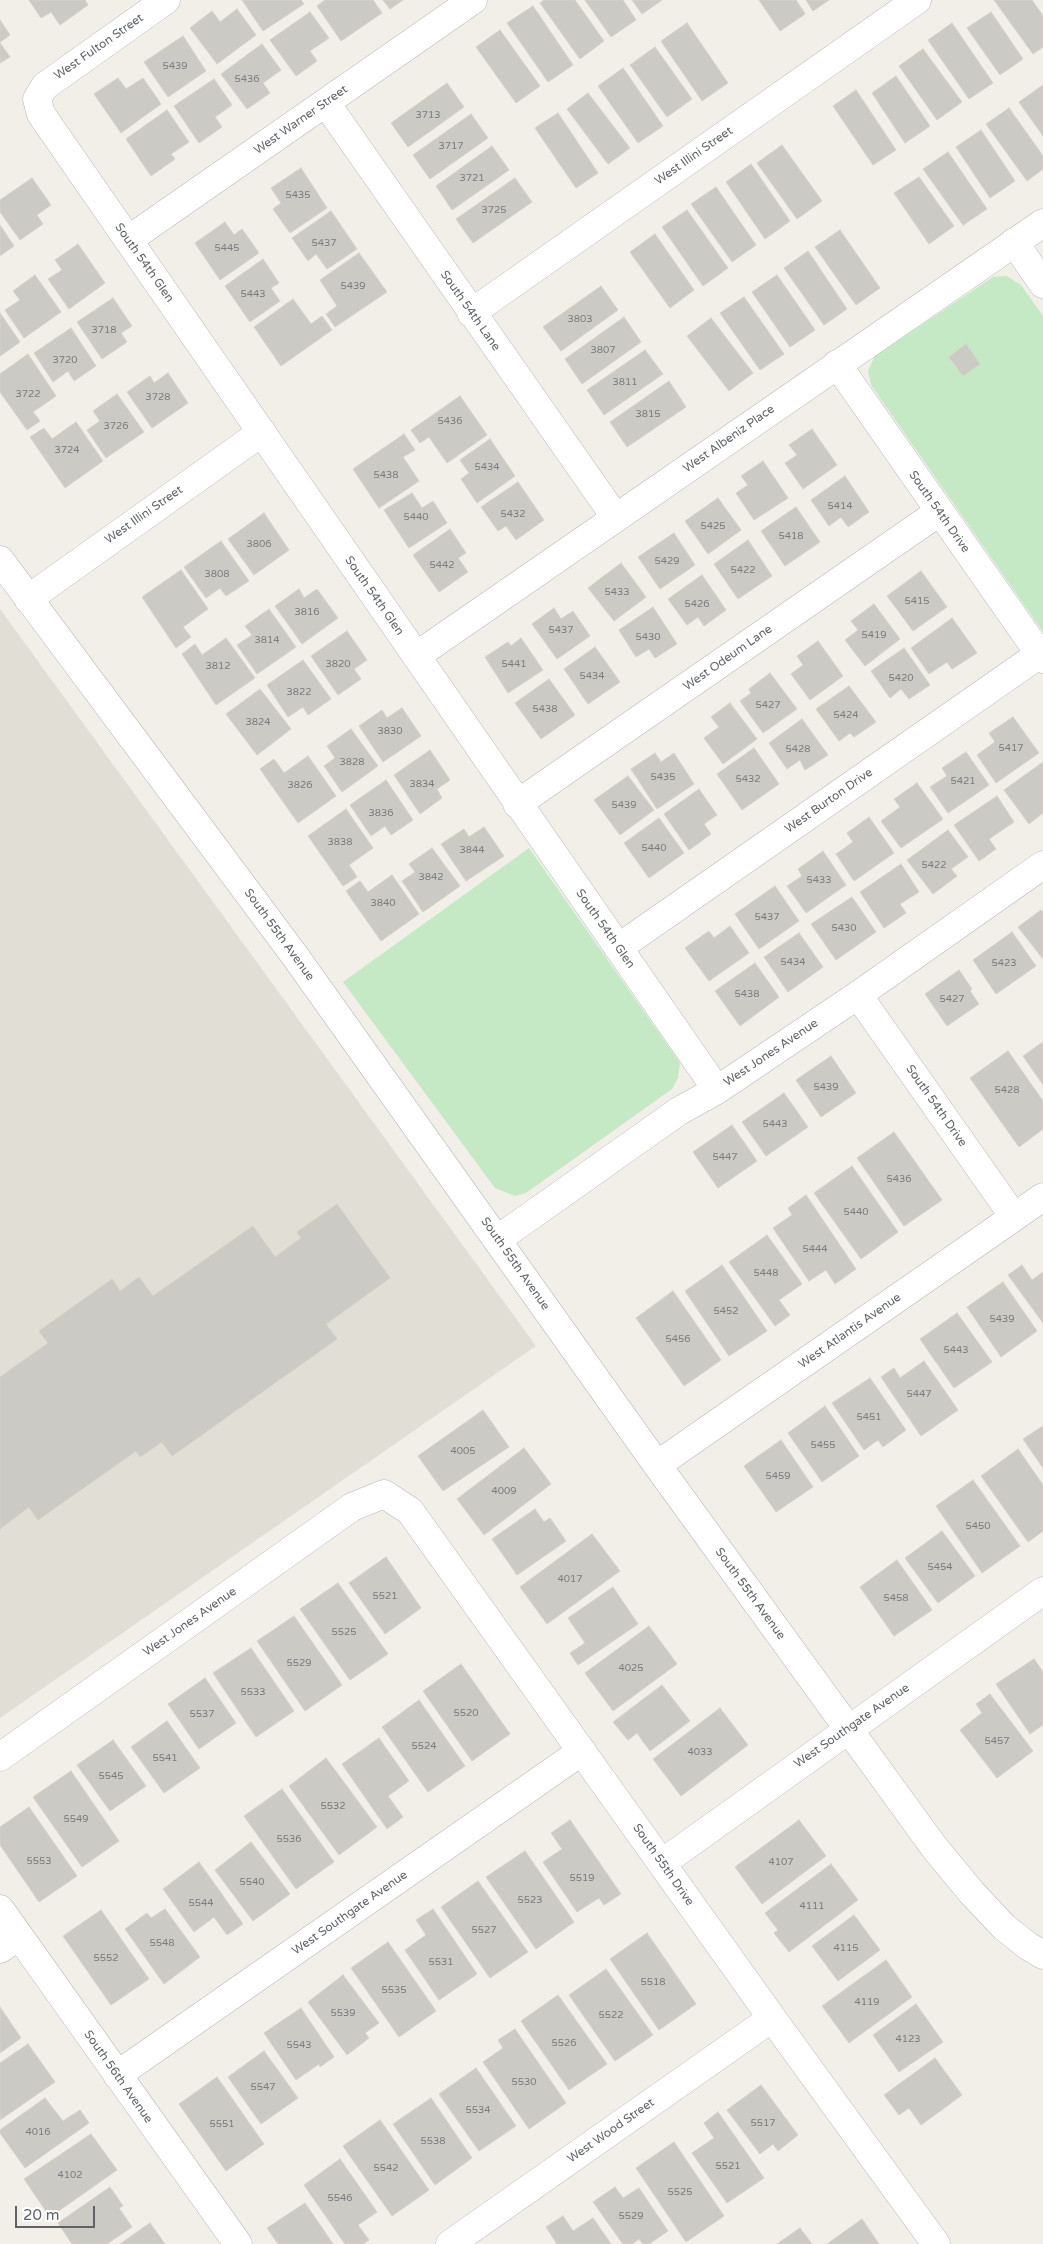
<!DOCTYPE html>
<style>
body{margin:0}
#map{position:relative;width:1043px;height:2244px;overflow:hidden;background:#f1efe8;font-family:"Varela Round",sans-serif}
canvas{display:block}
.scale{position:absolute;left:15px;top:2206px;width:80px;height:22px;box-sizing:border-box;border:2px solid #5f6368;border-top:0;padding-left:6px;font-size:15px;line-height:18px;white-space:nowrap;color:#5f6368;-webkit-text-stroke:4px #fff;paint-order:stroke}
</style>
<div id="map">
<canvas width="1043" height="2244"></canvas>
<div class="scale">20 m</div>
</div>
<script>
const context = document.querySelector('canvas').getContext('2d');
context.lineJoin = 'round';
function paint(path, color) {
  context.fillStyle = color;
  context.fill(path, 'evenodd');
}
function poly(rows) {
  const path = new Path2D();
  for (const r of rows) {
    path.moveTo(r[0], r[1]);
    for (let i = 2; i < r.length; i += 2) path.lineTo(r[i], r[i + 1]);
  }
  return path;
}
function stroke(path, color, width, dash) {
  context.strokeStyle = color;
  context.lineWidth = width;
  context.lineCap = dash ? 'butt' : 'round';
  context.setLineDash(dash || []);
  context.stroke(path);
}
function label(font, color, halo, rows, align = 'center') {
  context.font = font + ' "Varela Round",sans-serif';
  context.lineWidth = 4;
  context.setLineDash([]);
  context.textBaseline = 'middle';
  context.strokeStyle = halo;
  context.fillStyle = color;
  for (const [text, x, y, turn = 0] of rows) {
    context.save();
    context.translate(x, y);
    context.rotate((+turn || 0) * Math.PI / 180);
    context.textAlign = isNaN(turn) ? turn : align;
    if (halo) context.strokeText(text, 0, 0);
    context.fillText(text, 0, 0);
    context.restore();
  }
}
paint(poly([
 [0,609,536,1346,0,1718]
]), '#e1ded6');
paint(poly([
 [1007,276,1021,285,1043,316,1043,632,871,385,868,371,875,356,993,277],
 [529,848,680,1063,678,1078,672,1089,526,1193,515,1196,495,1188,343,982]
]), '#c5e8c5');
const building = poly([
 [29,0,85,0,88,5,60,25,51,12,41,18,29,0],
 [242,0,301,0,304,4,263,31,242,0],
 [325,0,373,0,382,13,341,41,317,6,325,0],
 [383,0,403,0,390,9,383,0],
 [544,0,575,0,604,41,580,59,540,3,544,0],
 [585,0,623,0,636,20,611,37,585,0],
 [632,0,662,0,642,14,632,0],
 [759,0,796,0,805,14,780,31,759,0],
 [806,0,829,0,813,11,806,0],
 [994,0,1032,0,1043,16,1043,47,1033,54,994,0],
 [533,6,573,65,548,82,507,23,533,6],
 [237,9,256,35,217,64,190,28,212,11,220,22,237,9],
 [310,12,329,38,310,51,317,61,296,76,270,40,310,12],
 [991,12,1023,59,1000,75,967,28,991,12],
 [0,20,10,35,0,42,0,20],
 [687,23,728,83,702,101,661,41,687,23],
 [952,23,993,83,969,99,928,40,952,23],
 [500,30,540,86,516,103,476,47,500,30],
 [183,36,206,71,168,97,144,62,183,36],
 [0,43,10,57,0,63,0,43],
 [262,44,281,70,263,83,270,93,247,109,221,74,262,44],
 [655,47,692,99,667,117,630,65,655,47],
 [923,49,962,102,937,120,899,66,923,49],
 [623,68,663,126,638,143,598,86,623,68],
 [896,76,930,126,905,143,872,93,896,76],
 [118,78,126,89,143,78,161,104,121,133,94,94,118,78],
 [214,79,232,105,215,117,222,127,199,143,174,106,214,79],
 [447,83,464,107,408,147,391,123,447,83],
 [1043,85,1043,136,1019,102,1043,85],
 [856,90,896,150,873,165,833,106,856,90],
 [588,93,630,148,608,164,567,109,588,93],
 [1009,108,1043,156,1043,169,1027,181,986,124,1009,108],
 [167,110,189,142,171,154,175,159,151,176,126,139,167,110],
 [558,113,598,173,576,188,535,128,558,113],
 [471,114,488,138,430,179,413,155,471,114],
 [981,130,1015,181,990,198,956,147,981,130],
 [782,145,822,201,797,219,757,163,782,145],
 [492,146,509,170,452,210,436,186,492,146],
 [948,152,987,209,963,225,923,169,948,152],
 [751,164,790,221,765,239,726,182,751,164],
 [301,168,327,208,290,233,273,209,281,203,271,188,301,168],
 [919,177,954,226,929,244,894,193,919,177],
 [32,178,51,205,37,215,43,224,20,240,0,212,0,200,32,178],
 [515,178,532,202,473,243,456,219,515,178],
 [716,187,756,245,732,262,691,204,716,187],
 [687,210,728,268,703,286,662,227,687,210],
 [331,211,357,249,327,269,316,254,308,261,292,238,331,211],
 [225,222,234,235,242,229,259,253,220,280,195,243,225,222],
 [0,225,14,246,0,256,0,225],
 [840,230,880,288,856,305,815,247,840,230],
 [655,234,694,290,670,308,630,252,655,234],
 [78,244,105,283,69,309,48,279,62,270,55,260,78,244],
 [808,251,847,309,824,325,784,268,808,251],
 [359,253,387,292,335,327,326,314,337,306,320,280,359,253],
 [263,259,279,283,271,288,280,301,250,322,225,286,263,259],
 [35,275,61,312,24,338,5,310,20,300,13,291,35,275],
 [777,275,815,330,790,347,752,292,777,275],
 [601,286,618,310,561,351,543,327,601,286],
 [744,297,784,354,760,370,720,313,744,297],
 [113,298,132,326,121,333,127,342,102,359,77,322,113,298],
 [293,299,311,324,322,316,332,330,281,366,254,327,293,299],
 [0,313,20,342,0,356,0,313],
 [624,317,641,342,582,384,565,359,624,317],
 [711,318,753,373,729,391,687,336,711,318],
 [71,328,96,366,74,381,68,371,53,382,34,353,71,328],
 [966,344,980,364,963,376,949,357,966,344],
 [645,350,663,374,604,415,587,390,645,350],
 [28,354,56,396,33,412,40,421,27,430,0,392,0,374,28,354],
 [168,373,188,403,152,428,127,392,150,376,154,383,168,373],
 [669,381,686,407,627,447,610,422,669,381],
 [117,394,144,432,106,458,87,430,100,421,93,411,117,394],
 [460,396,487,435,447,463,429,437,420,443,411,430,460,396],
 [76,422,103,461,65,488,30,437,44,428,52,439,76,422],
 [812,429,837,465,803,489,785,463,797,455,789,445,812,429],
 [404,434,415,450,403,457,419,481,379,508,353,469,404,434],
 [490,439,515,476,477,503,461,479,469,473,460,460,490,439],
 [763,461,788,498,754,520,736,493,748,485,741,476,763,461],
 [845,476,869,512,848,527,841,517,829,526,811,500,845,476],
 [518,482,544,520,516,540,506,526,498,531,481,507,518,482],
 [412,493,422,508,433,501,447,523,409,548,384,510,412,493],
 [718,498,741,530,708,554,685,521,718,498],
 [796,507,820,542,785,566,761,531,796,507],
 [264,513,289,550,254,575,228,539,264,513],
 [450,529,466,553,458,558,468,572,439,592,413,555,450,529],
 [674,533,695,565,660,589,638,557,674,533],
 [748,540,772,576,738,599,714,564,748,540],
 [221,541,249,581,226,596,220,588,206,598,184,567,221,541],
 [621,563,646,597,614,621,588,588,621,563],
 [181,570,208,609,183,627,191,637,176,648,142,597,181,570],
 [921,571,947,607,913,631,887,596,921,571],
 [702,575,726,610,704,626,698,617,687,625,668,599,702,575],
 [299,589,304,598,317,589,338,618,302,644,275,606,299,589],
 [874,604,900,639,865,666,845,640,858,630,851,621,874,604],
 [653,607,677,644,655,658,649,649,636,657,619,630,653,607],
 [554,608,561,619,573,611,590,636,557,659,532,624,554,608],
 [269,609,296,647,257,674,237,645,252,635,245,626,269,609],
 [952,618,977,653,952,669,947,662,929,674,911,648,952,618],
 [347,631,367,660,354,669,361,679,338,695,311,656,347,631],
 [226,638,255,678,216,705,182,654,195,644,202,655,226,638],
 [521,638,543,670,508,693,485,657,508,642,511,646,521,638],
 [818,641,843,676,810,700,791,674,803,665,797,656,818,641],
 [595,647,620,682,588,704,564,669,595,647],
 [904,648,930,685,909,699,901,689,890,698,871,671,904,648],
 [303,660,331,699,308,715,303,707,288,717,267,685,303,660],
 [770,673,797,709,763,733,740,701,751,693,749,689,770,673],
 [549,679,575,715,541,739,515,703,549,679],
 [849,686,876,722,854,737,850,733,839,741,816,709,849,686],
 [260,689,291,729,257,755,226,714,260,689],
 [730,703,757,739,723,764,704,738,719,727,711,717,730,703],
 [402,708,421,736,383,762,359,726,382,710,387,718,402,708],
 [1013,717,1039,753,996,783,977,755,995,742,989,733,1013,717],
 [802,719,828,755,805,770,800,760,787,769,769,743,802,719],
 [351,729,378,766,342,792,324,766,335,758,327,746,351,729],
 [754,748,779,784,742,810,717,774,754,748],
 [430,750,450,780,437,789,442,798,420,814,394,775,430,750],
 [966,752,989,785,948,813,930,787,947,776,942,768,966,752],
 [655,753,661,762,674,753,694,784,657,809,631,769,655,753],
 [308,756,336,796,298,823,260,769,274,759,284,773,308,756],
 [1043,762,1043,813,1029,824,1004,790,1043,762],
 [628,776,654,810,620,835,594,800,628,776],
 [386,780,413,820,391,835,385,826,371,836,350,805,386,780],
 [917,783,943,819,901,848,881,821,900,807,894,799,917,783],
 [699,789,717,815,704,824,711,834,689,850,664,814,699,789],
 [997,796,1014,822,989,839,996,849,979,861,954,825,997,796],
 [346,809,373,848,349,865,357,877,343,886,308,836,346,809],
 [869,817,894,853,854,881,836,854,853,842,847,833,869,817],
 [659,818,684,853,649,878,624,843,659,818],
 [484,827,504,856,466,881,441,844,464,829,469,837,484,827],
 [948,830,968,857,951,869,957,876,933,894,907,860,948,830],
 [432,848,460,886,423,912,402,881,415,872,409,864,432,848],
 [823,851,846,885,806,913,787,886,802,876,798,869,823,851],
 [901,864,919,892,900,904,906,913,884,928,860,892,901,864],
 [392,875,419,914,381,941,346,891,360,881,368,892,392,875],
 [775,886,799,921,759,949,735,914,775,886],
 [852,897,876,932,836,960,811,924,852,897],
 [1041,910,1043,912,1043,959,1018,927,1041,910],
 [730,926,749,953,709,981,685,948,709,931,714,938,730,926],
 [1012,932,1036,966,996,994,973,960,1012,932],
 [799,933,823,967,788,992,764,957,799,933],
 [755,963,779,997,740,1026,715,991,755,963],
 [959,970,972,989,970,991,979,1004,947,1026,925,994,959,970],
 [1043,1042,1043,1085,1023,1056,1043,1042],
 [1008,1051,1043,1101,1043,1129,1019,1147,970,1078,1008,1051],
 [831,1056,856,1093,821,1117,796,1080,831,1056],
 [784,1093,808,1127,766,1156,742,1122,784,1093],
 [732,1125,757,1161,718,1188,693,1152,732,1125],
 [894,1132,942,1200,904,1226,857,1158,894,1132],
 [852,1166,898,1232,861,1259,814,1193,852,1166],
 [806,1195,856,1269,835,1284,826,1270,809,1281,773,1228,792,1215,788,1208,806,1195],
 [337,1204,390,1278,326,1324,337,1339,172,1456,162,1442,140,1457,136,1451,38,1520,29,1507,0,1529,0,1377,48,1343,39,1331,112,1279,120,1291,139,1277,153,1296,253,1226,275,1257,301,1238,297,1232,337,1204],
 [767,1235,802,1284,779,1300,790,1315,775,1326,729,1262,767,1235],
 [722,1265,767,1331,729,1356,685,1291,722,1265],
 [1022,1265,1032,1280,1043,1272,1043,1323,1008,1275,1022,1265],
 [1003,1282,1037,1331,1001,1357,967,1307,1003,1282],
 [673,1291,721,1360,684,1386,636,1318,673,1291],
 [957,1313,992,1362,954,1388,920,1339,957,1313],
 [924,1361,958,1410,921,1436,881,1377,894,1368,900,1378,924,1361],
 [870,1378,906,1430,883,1447,878,1440,864,1450,832,1403,870,1378],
 [825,1406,859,1456,822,1482,788,1433,825,1406],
 [483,1410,509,1447,443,1491,418,1456,483,1410],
 [1043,1426,1043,1468,1023,1439,1043,1426],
 [781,1440,813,1487,776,1512,744,1466,781,1440],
 [524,1448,551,1484,484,1535,457,1499,524,1448],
 [1018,1449,1043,1485,1043,1531,1028,1542,981,1476,1018,1449],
 [973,1480,1020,1546,982,1573,936,1506,973,1480],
 [535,1509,544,1522,550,1518,566,1541,517,1575,492,1539,535,1509],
 [942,1531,975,1576,938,1603,905,1558,942,1531],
 [592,1534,620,1571,547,1624,520,1587,592,1534],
 [386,1557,421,1608,385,1634,349,1583,386,1557],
 [897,1560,932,1610,894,1636,860,1587,897,1560],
 [338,1583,388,1654,350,1680,300,1609,338,1583],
 [613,1587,638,1624,578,1665,570,1653,585,1643,568,1618,613,1587],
 [294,1616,342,1685,305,1711,257,1641,294,1616],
 [649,1626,677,1664,613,1711,585,1673,649,1626],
 [251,1648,294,1711,256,1737,213,1673,251,1648],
 [1034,1659,1043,1672,1043,1725,1030,1734,996,1684,1034,1659],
 [461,1664,510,1734,472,1761,423,1691,461,1664],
 [205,1678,236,1723,199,1749,168,1704,205,1678],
 [662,1685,690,1721,650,1751,637,1733,628,1740,613,1722,662,1685],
 [990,1694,1033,1751,997,1778,960,1730,982,1713,976,1704,990,1694],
 [419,1700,465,1766,428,1792,382,1727,419,1700],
 [720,1708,748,1745,681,1796,653,1759,720,1708],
 [167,1721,200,1768,164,1793,131,1747,167,1721],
 [379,1738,409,1781,388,1796,403,1817,387,1829,342,1764,379,1738],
 [113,1740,146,1786,110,1811,77,1765,113,1740],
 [326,1758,377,1827,339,1855,289,1786,326,1758],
 [71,1771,119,1841,82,1867,33,1797,71,1771],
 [282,1789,334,1862,296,1889,244,1816,282,1789],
 [29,1807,77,1876,39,1902,0,1845,0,1827,29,1807],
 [570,1820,621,1894,604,1905,599,1898,577,1912,543,1862,562,1849,551,1833,570,1820],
 [799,1820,826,1856,762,1904,735,1867,799,1820],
 [251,1842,290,1894,253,1921,215,1870,251,1842],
 [525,1851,574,1922,536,1949,486,1877,525,1851],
 [199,1862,243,1924,227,1935,214,1917,194,1932,163,1889,199,1862],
 [831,1864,858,1900,789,1952,774,1933,778,1930,765,1913,831,1864],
 [478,1881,528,1952,490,1978,441,1907,478,1881],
 [165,1909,200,1957,164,1984,125,1929,147,1913,151,1918,165,1909],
 [433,1909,477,1974,439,2000,405,1950,426,1935,416,1920,433,1909],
 [101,1910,149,1979,111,2005,63,1936,101,1910],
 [854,1915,880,1950,838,1981,812,1946,854,1915],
 [647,1933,696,2004,659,2030,610,1959,647,1933],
 [388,1942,436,2011,399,2037,351,1968,388,1942],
 [886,1960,912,1997,849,2043,822,2006,886,1960],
 [606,1969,653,2035,615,2061,569,1995,606,1969],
 [343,1975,379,2023,365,2033,369,2038,347,2055,308,2002,343,1975],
 [558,1995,607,2064,569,2090,521,2021,558,1995],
 [916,2004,943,2042,899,2072,873,2035,916,2004],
 [0,2007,21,2038,0,2053,0,2007],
 [301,2008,334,2057,320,2067,319,2064,296,2080,264,2033,301,2008],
 [515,2029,566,2103,529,2129,483,2062,503,2048,498,2040,515,2029],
 [28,2044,55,2082,0,2120,0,2063,28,2044],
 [264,2051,298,2098,261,2124,228,2077,264,2051],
 [935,2058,962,2095,921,2125,909,2108,899,2115,884,2095,935,2058],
 [476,2068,516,2126,479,2151,439,2094,476,2068],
 [217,2077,264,2144,226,2171,179,2104,217,2077],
 [761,2085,798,2135,778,2151,773,2144,760,2154,727,2110,761,2085],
 [45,2098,63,2121,80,2110,89,2123,25,2168,0,2133,0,2130,45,2098],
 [431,2098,472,2158,435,2185,393,2124,431,2098],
 [718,2112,764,2178,727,2203,692,2153,714,2138,704,2123,718,2112],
 [380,2120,429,2190,392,2216,343,2146,380,2120],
 [91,2134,117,2170,50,2217,24,2179,91,2134],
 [674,2142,724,2216,686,2242,636,2168,674,2142],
 [340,2159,377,2212,358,2225,369,2240,363,2244,345,2244,304,2185,340,2159],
 [110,2187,123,2206,119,2208,132,2227,107,2244,72,2244,58,2223,110,2187],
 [615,2187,623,2198,639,2188,668,2231,649,2244,643,2244,639,2239,632,2244,623,2244,593,2202,615,2187],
 [305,2203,333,2244,278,2244,267,2228,305,2203],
 [563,2216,573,2231,593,2218,611,2244,557,2244,546,2227,563,2216],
 [862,2219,879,2244,827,2244,862,2219],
 [150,2223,165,2244,120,2244,150,2223],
 [800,2228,812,2244,777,2244,800,2228]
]);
paint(building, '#cccac5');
stroke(building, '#d6d1c6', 1);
const street = poly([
 [166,0,45,86,37,99,41,114,717,1090],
 [326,103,616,518],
 [128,240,473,0],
 [1014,242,1043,284],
 [471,313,917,0],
 [837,364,1043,659],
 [0,560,295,956,657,1465,934,1847,972,1893,1004,1927,1028,1946,1043,1955],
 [28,599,262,432],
 [416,656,1043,223],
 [517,804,939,512],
 [618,948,1040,654],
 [858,995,1014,1217],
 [498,1239,679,1111,717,1090,858,995,1043,865],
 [657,1465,1043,1197],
 [0,1757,352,1507,384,1494,410,1511,772,2018,936,2244],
 [662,1863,1043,1591],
 [0,1909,238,2244],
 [0,1949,19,1936],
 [117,2075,582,1751],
 [450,2244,772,2018]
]);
stroke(street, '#b5b8bc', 29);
stroke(street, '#fff', 28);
label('10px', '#7a7d7f', null, [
 ["5439",175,66],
 ["5436",247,79],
 ["3713",428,115],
 ["3717",451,146],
 ["3721",472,178],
 ["5435",298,195],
 ["3725",494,210],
 ["5437",324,243],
 ["5445",227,248],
 ["5439",353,286],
 ["5443",253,294],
 ["3803",580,319],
 ["3718",104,330],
 ["3807",603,350],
 ["3720",65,360],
 ["3811",625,382],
 ["3722",28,394],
 ["3728",158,397],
 ["3815",648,414],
 ["5436",450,421],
 ["3726",116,426],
 ["3724",67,450],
 ["5434",487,467],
 ["5438",386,475],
 ["5414",840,506],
 ["5432",513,514],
 ["5440",416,517],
 ["5425",713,526],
 ["5418",791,536],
 ["3806",259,544],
 ["5429",667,561],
 ["5442",442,565],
 ["5422",743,570],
 ["3808",217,574],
 ["5433",617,592],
 ["5415",917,601],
 ["5426",697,604],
 ["3816",307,612],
 ["5437",561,630],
 ["5419",874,635],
 ["5430",648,637],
 ["3814",267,640],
 ["3820",338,664],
 ["5441",514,664],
 ["3812",218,666],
 ["5434",592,676],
 ["5420",901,678],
 ["3822",299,692],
 ["5427",768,705],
 ["5438",545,709],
 ["5424",846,715],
 ["3824",258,722],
 ["3830",390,731],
 ["5417",1011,748],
 ["5428",798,749],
 ["3828",352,762],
 ["5435",663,777],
 ["5432",748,779],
 ["5421",963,781],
 ["3834",422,784],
 ["3826",300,785],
 ["5439",624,805],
 ["3836",381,813],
 ["3838",340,842],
 ["5440",654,848],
 ["3844",472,850],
 ["5422",934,865],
 ["3842",431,877],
 ["5433",819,880],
 ["3840",383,903],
 ["5437",767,917],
 ["5430",844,928],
 ["5434",793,962],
 ["5423",1004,963],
 ["5438",747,994],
 ["5427",952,999],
 ["5439",826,1087],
 ["5428",1007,1090],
 ["5443",775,1124],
 ["5447",725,1157],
 ["5436",899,1179],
 ["5440",856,1212],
 ["5444",815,1249],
 ["5448",766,1273],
 ["5452",726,1311],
 ["5439",1002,1319],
 ["5456",678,1339],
 ["5443",956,1350],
 ["5447",919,1394],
 ["5451",869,1417],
 ["5455",823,1445],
 ["4005",463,1451],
 ["5459",778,1476],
 ["4009",504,1491],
 ["5450",978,1526],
 ["5454",940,1567],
 ["4017",570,1579],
 ["5521",385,1596],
 ["5458",896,1598],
 ["5525",344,1632],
 ["5529",299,1663],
 ["4025",631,1668],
 ["5533",253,1692],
 ["5520",466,1713],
 ["5537",202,1714],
 ["5457",997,1741],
 ["5524",424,1746],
 ["4033",700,1752],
 ["5541",165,1758],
 ["5545",111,1776],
 ["5532",333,1806],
 ["5549",76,1819],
 ["5536",289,1839],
 ["5553",39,1861],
 ["4107",781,1862],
 ["5519",582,1878],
 ["5540",252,1882],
 ["5523",530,1900],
 ["5544",201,1903],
 ["4111",812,1906],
 ["5527",484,1930],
 ["5548",162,1943],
 ["4115",846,1948],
 ["5552",106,1958],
 ["5531",441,1962],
 ["5518",653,1982],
 ["5535",394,1990],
 ["4119",867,2002],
 ["5539",343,2013],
 ["5522",611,2015],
 ["4123",908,2039],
 ["5526",564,2043],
 ["5543",299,2045],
 ["5530",524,2082],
 ["5547",263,2087],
 ["5534",478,2110],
 ["5517",763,2123],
 ["5551",222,2124],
 ["4016",38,2132],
 ["5538",433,2141],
 ["5521",728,2166],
 ["5542",386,2168],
 ["4102",70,2175],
 ["5525",680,2192],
 ["5546",340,2198],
 ["5529",631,2216]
]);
label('12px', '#5f6368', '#fff', [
 ["West Fulton Street",99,47,-35],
 ["West Warner Street",301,120,-35],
 ["West Illini Street",694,156,-35],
 ["South 54th Glen",144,263,55],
 ["South 54th Lane",470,311,55],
 ["West Albeniz Place",729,439,-35],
 ["South 54th Drive",939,512,55],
 ["West Illini Street",144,515,-35],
 ["South 54th Glen",374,596,55],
 ["West Odeum Lane",728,658,-35],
 ["West Burton Drive",829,801,-35],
 ["South 54th Glen",605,929,55],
 ["South 55th Avenue",279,935,54],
 ["West Jones Avenue",771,1053,-34],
 ["South 54th Drive",936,1106,55],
 ["South 55th Avenue",515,1264,55],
 ["West Atlantis Avenue",850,1331,-35],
 ["South 55th Avenue",750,1594,54],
 ["West Jones Avenue",190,1622,-35],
 ["West Southgate Avenue",852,1726,-35],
 ["South 55th Drive",663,1865,55],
 ["West Southgate Avenue",350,1913,-35],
 ["South 56th Avenue",118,2077,55],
 ["West Wood Street",611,2131,-35]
]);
</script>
